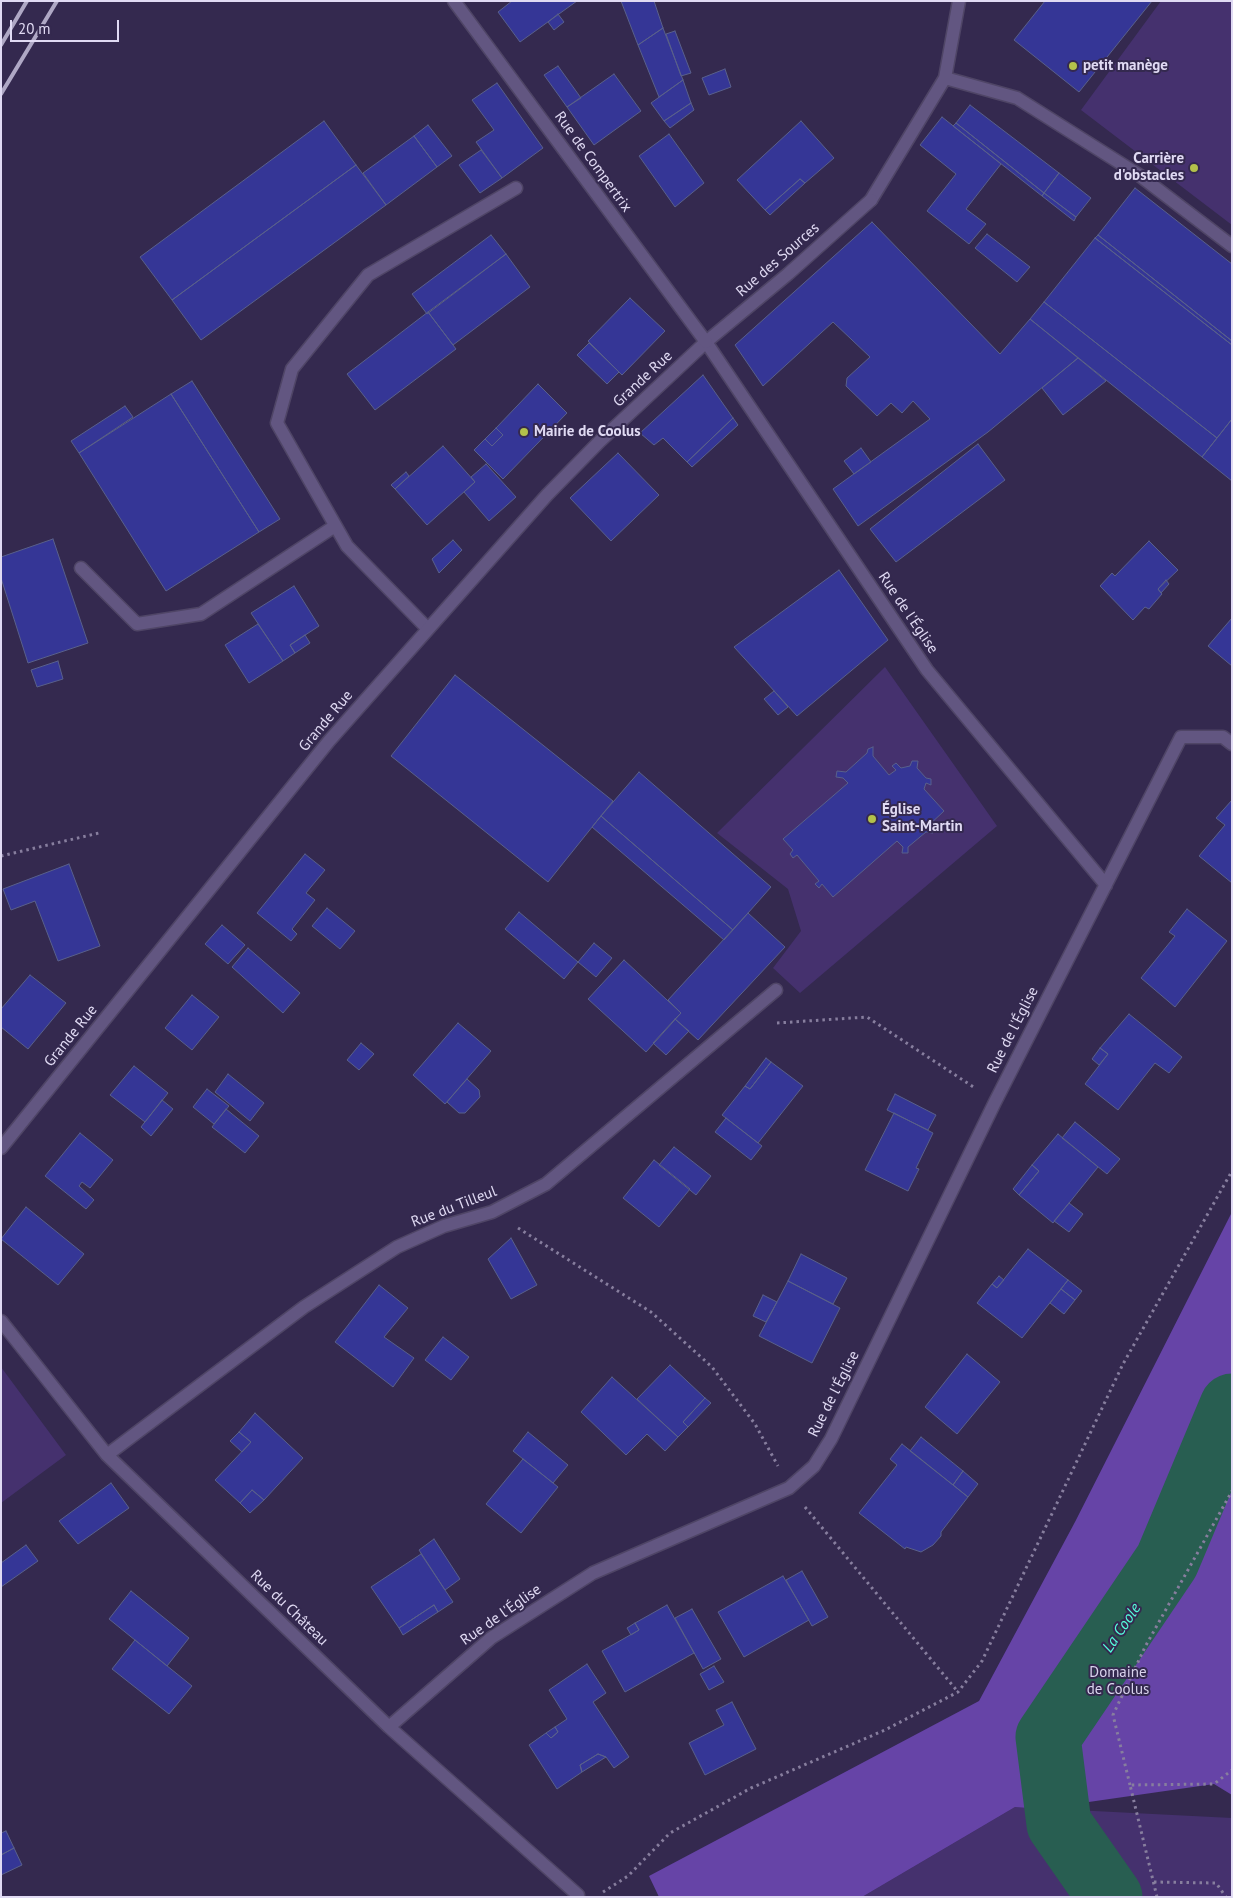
<!DOCTYPE html>
<meta charset="utf-8">
<style>
body{margin:0}
#map{position:relative;width:1233px;height:1898px;overflow:hidden;background:#34294f;font-family:"PT Sans",sans-serif}
canvas{display:block}
.frame{position:absolute;inset:0;border:2px solid #e0daf3;pointer-events:none}
.scale{position:absolute;left:10px;top:20px;width:109px;height:22px;box-sizing:border-box;border:2px solid #e0daf3;border-top:0;padding-left:6px;font-size:15px;line-height:18px;white-space:nowrap;color:#e0daf3;-webkit-text-stroke:4px #34294f;paint-order:stroke}
</style>
<div id="map">
<canvas width="1233" height="1898"></canvas>
<div class="frame"></div>
<div class="scale">20 m</div>
</div>
<script>
const context = document.querySelector('canvas').getContext('2d');
context.lineJoin = 'round';
function paint(path, color) {
  context.fillStyle = color;
  context.fill(path, 'evenodd');
}
function poly(rows) {
  const path = new Path2D();
  for (const r of rows) {
    path.moveTo(r[0], r[1]);
    for (let i = 2; i < r.length; i += 2) path.lineTo(r[i], r[i + 1]);
  }
  return path;
}
function stroke(path, color, width, dash) {
  context.strokeStyle = color;
  context.lineWidth = width;
  context.lineCap = dash ? 'butt' : 'round';
  context.setLineDash(dash || []);
  context.stroke(path);
}
function label(font, color, halo, rows, align = 'center') {
  context.font = font + ' "PT Sans",sans-serif';
  context.lineWidth = 4;
  context.setLineDash([]);
  context.textBaseline = 'middle';
  context.strokeStyle = halo;
  context.fillStyle = color;
  for (const [text, x, y, turn = 0] of rows) {
    context.save();
    context.translate(x, y);
    context.rotate((+turn || 0) * Math.PI / 180);
    context.textAlign = isNaN(turn) ? turn : align;
    if (halo) context.strokeText(text, 0, 0);
    context.fillText(text, 0, 0);
    context.restore();
  }
}
paint(poly([
 [1161,1,1232,1,1232,225,1081,110],
 [885,667,997,826,800,993,773,968,801,931,788,889,717,833],
 [1,1367,66,1455,1,1503],
 [1015,1807,1232,1818,1232,1897,862,1897]
]), '#45316e');
paint(poly([
 [1232,1212,1232,1795,1214,1784,1040,1809,1015,1807,862,1897,659,1897,649,1876,979,1701,1075,1522]
]), '#6644a7');
stroke(poly([
 [1110,1897,1059,1824,1048,1737,1167,1561,1232,1406]
]), '#285e51', 65);
const building = poly([
 [512,1,577,1,520,42,498,12,512,1],
 [621,1,654,1,663,28,638,45,621,1],
 [1045,1,1152,1,1079,92,1014,40,1045,1],
 [558,14,564,22,554,30,548,22,558,14],
 [663,28,683,80,659,97,638,45,663,28],
 [675,31,691,73,681,76,666,34,675,31],
 [558,66,581,98,567,107,544,75,558,66],
 [725,69,731,87,709,95,702,78,725,69],
 [614,74,641,111,594,145,567,107,614,74],
 [683,80,691,103,664,121,651,103,683,80],
 [497,83,543,148,502,178,476,142,494,130,472,100,497,83],
 [691,103,694,110,670,128,664,121,691,103],
 [970,105,1059,173,1044,193,956,123,970,105],
 [942,117,1001,164,966,209,986,224,969,244,927,211,956,174,920,145,942,117],
 [324,121,356,165,172,300,140,257,324,121],
 [801,121,834,158,805,183,800,179,765,210,737,180,801,121],
 [956,123,1044,193,1042,196,953,126,956,123],
 [428,125,452,156,437,167,414,136,428,125],
 [669,134,704,183,675,207,639,156,669,134],
 [414,136,437,167,386,205,363,173,414,136],
 [481,150,502,178,480,193,459,165,481,150],
 [356,165,386,205,201,340,172,300,356,165],
 [1059,173,1091,198,1076,217,1044,193,1059,173],
 [800,179,805,183,770,215,765,210,800,179],
 [1135,188,1232,264,1232,341,1098,235,1135,188],
 [1044,193,1076,217,1074,221,1042,196,1044,193],
 [872,222,1000,354,1030,319,1078,358,988,432,858,526,833,489,930,419,913,401,902,413,891,403,877,416,846,386,847,378,870,357,833,322,763,386,735,345,872,222],
 [987,234,1030,267,1017,282,975,248,987,234],
 [491,235,506,254,427,314,412,294,491,235],
 [1098,235,1232,341,1232,345,1095,238,1098,235],
 [1095,238,1232,345,1232,419,1217,438,1044,302,1095,238],
 [506,254,530,287,453,345,428,312,506,254],
 [630,298,665,331,622,375,588,341,630,298],
 [1044,302,1217,438,1202,457,1030,319,1044,302],
 [428,312,456,349,375,410,347,374,428,312],
 [589,343,619,372,607,384,577,355,589,343],
 [1078,358,1106,381,1063,415,1042,388,1078,358],
 [703,375,733,418,687,462,663,438,654,445,640,433,703,375],
 [192,381,280,519,259,532,171,394,192,381],
 [538,384,567,413,503,479,474,450,485,439,492,446,503,435,496,428,538,384],
 [171,394,259,532,166,591,79,453,171,394],
 [125,406,133,417,79,453,71,441,125,406],
 [733,418,738,425,692,467,687,462,733,418],
 [1232,419,1232,481,1202,457,1232,419],
 [496,428,503,435,492,446,485,439,496,428],
 [978,444,1005,480,896,562,870,529,978,444],
 [443,446,475,482,427,525,395,489,443,446],
 [861,448,871,462,854,474,844,461,861,448],
 [618,453,659,495,611,541,570,498,618,453],
 [486,464,516,497,489,521,464,492,475,482,471,477,486,464],
 [406,472,409,476,395,489,391,485,406,472],
 [53,539,88,643,28,663,1,578,1,557,53,539],
 [453,540,462,550,439,573,432,559,453,540],
 [1149,541,1178,570,1158,589,1162,594,1149,609,1145,607,1133,620,1100,586,1112,573,1115,576,1149,541],
 [839,570,888,640,797,716,734,647,839,570],
 [1166,580,1169,584,1161,593,1158,589,1166,580],
 [294,586,319,626,290,645,295,653,283,661,251,613,294,586],
 [1232,618,1232,666,1208,646,1232,618],
 [258,624,283,661,249,683,225,645,258,624],
 [305,635,310,643,295,653,290,645,305,635],
 [58,661,63,679,37,687,31,670,58,661],
 [455,675,613,801,548,882,391,756,455,675],
 [774,691,788,707,778,715,764,699,774,691],
 [873,747,873,756,889,775,896,770,892,766,896,763,901,768,910,766,912,761,918,761,917,768,926,778,931,779,931,785,926,783,924,789,944,811,928,826,935,828,933,833,926,832,908,847,908,853,902,853,903,847,897,841,833,897,822,884,819,888,815,884,819,881,797,855,793,858,790,854,793,850,783,839,848,783,843,778,836,777,837,771,846,772,867,753,868,749,873,747],
 [639,772,771,887,733,930,601,816,639,772],
 [1232,800,1232,883,1199,856,1225,825,1216,818,1232,800],
 [601,816,733,930,724,940,592,827,601,816],
 [305,854,325,870,306,893,315,900,292,929,297,934,291,941,257,913,305,854],
 [69,864,100,946,58,961,35,901,11,910,3,889,69,864],
 [327,908,355,931,340,949,312,926,327,908],
 [1187,909,1227,941,1175,1007,1141,978,1175,936,1169,932,1187,909],
 [519,912,578,962,564,979,505,929,519,912],
 [748,913,785,947,698,1040,675,1019,681,1013,668,1000,748,913],
 [222,925,245,945,228,964,205,944,222,925],
 [594,943,612,958,596,977,578,962,594,943],
 [248,948,300,993,283,1013,232,967,248,948],
 [624,960,681,1013,646,1052,588,999,624,960],
 [30,975,66,1003,28,1049,1,1027,1,1009,30,975],
 [192,995,219,1017,192,1050,165,1028,192,995],
 [1129,1014,1182,1057,1169,1073,1155,1063,1118,1110,1085,1084,1108,1054,1100,1048,1129,1014],
 [675,1019,689,1031,666,1055,653,1043,675,1019],
 [458,1023,491,1051,445,1104,413,1075,458,1023],
 [361,1043,374,1054,359,1070,347,1060,361,1043],
 [1100,1048,1108,1054,1099,1065,1092,1059,1100,1048],
 [766,1058,771,1062,750,1089,745,1086,766,1058],
 [771,1062,803,1086,758,1143,722,1115,745,1086,750,1089,771,1062],
 [134,1066,168,1093,145,1122,110,1095,134,1066],
 [228,1074,264,1103,250,1121,215,1092,228,1074],
 [467,1079,479,1090,480,1097,465,1113,459,1113,447,1102,467,1079],
 [207,1089,229,1106,214,1124,193,1107,207,1089],
 [895,1094,936,1115,928,1130,887,1110,895,1094],
 [162,1100,173,1109,151,1136,141,1127,162,1100],
 [226,1109,259,1136,245,1153,212,1127,226,1109],
 [894,1113,933,1133,916,1168,919,1169,908,1191,865,1170,894,1113],
 [726,1118,762,1146,751,1160,715,1132,726,1118],
 [1075,1122,1120,1159,1107,1174,1062,1138,1075,1122],
 [80,1133,113,1160,90,1188,82,1182,79,1186,94,1200,86,1209,45,1176,80,1133],
 [1058,1134,1098,1167,1053,1223,1019,1195,1039,1171,1032,1165,1058,1134],
 [674,1147,711,1176,696,1195,659,1165,674,1147],
 [654,1160,690,1189,659,1227,623,1198,654,1160],
 [1032,1165,1039,1171,1019,1195,1013,1189,1032,1165],
 [1069,1203,1083,1214,1069,1232,1054,1221,1069,1203],
 [26,1207,84,1254,58,1285,1,1239,26,1207],
 [511,1238,537,1285,511,1299,488,1259,511,1238],
 [1028,1249,1068,1280,1022,1338,977,1303,992,1284,997,1288,1028,1249],
 [801,1254,847,1278,833,1304,788,1281,801,1254],
 [999,1276,1004,1280,997,1288,992,1284,999,1276],
 [1068,1280,1082,1291,1075,1300,1061,1289,1068,1280],
 [788,1281,840,1308,812,1363,759,1336,788,1281],
 [379,1285,408,1308,384,1337,414,1358,393,1387,335,1342,379,1285],
 [1061,1289,1075,1300,1064,1314,1050,1303,1061,1289],
 [763,1295,777,1302,766,1322,753,1316,763,1295],
 [443,1337,469,1357,451,1380,425,1360,443,1337],
 [967,1354,1000,1382,957,1434,925,1407,967,1354],
 [670,1365,705,1398,683,1422,688,1427,678,1437,637,1399,670,1365],
 [612,1377,678,1437,665,1451,647,1434,626,1455,581,1412,612,1377],
 [705,1398,711,1403,688,1427,683,1422,705,1398],
 [255,1413,303,1458,264,1500,252,1490,240,1503,215,1480,251,1442,239,1432,255,1413],
 [239,1432,251,1442,242,1452,230,1441,239,1432],
 [528,1432,568,1465,553,1483,513,1451,528,1432],
 [921,1437,963,1471,953,1485,910,1451,921,1437],
 [902,1444,968,1497,941,1532,941,1536,933,1545,921,1552,906,1547,905,1549,859,1513,897,1465,890,1459,902,1444],
 [523,1459,558,1487,521,1533,486,1504,523,1459],
 [963,1471,978,1484,968,1497,953,1485,963,1471],
 [111,1483,129,1508,78,1544,59,1521,111,1483],
 [252,1490,264,1500,250,1513,240,1503,252,1490],
 [434,1539,460,1579,445,1590,419,1550,434,1539],
 [26,1545,38,1561,1,1587,1,1563,26,1545],
 [421,1554,453,1602,438,1612,434,1605,399,1628,371,1587,421,1554],
 [802,1571,828,1617,812,1626,786,1580,802,1571],
 [783,1576,809,1620,744,1657,718,1612,783,1576],
 [131,1591,189,1638,167,1666,109,1619,131,1591],
 [434,1605,438,1612,403,1635,399,1628,434,1605],
 [667,1605,694,1653,625,1692,602,1651,639,1630,635,1623,667,1605],
 [692,1609,721,1659,703,1669,675,1618,692,1609],
 [635,1623,639,1630,631,1635,627,1628,635,1623],
 [135,1640,192,1686,169,1714,112,1669,135,1640],
 [587,1664,606,1693,593,1702,629,1757,614,1768,606,1757,598,1754,580,1765,582,1772,557,1789,529,1745,546,1733,551,1738,558,1732,555,1727,567,1719,549,1690,587,1664],
 [714,1666,724,1682,709,1690,700,1674,714,1666],
 [732,1702,756,1749,705,1775,689,1743,724,1725,716,1710,732,1702],
 [555,1727,558,1732,551,1738,546,1733,555,1727],
 [598,1754,606,1757,582,1772,580,1765,598,1754],
 [6,1831,14,1848,1,1855,1,1833,6,1831],
 [14,1848,22,1865,1,1875,1,1855,14,1848]
]);
paint(building, '#353696');
stroke(building, '#59608b', 1);
const lane = poly([
 [945,78,1017,98,1139,175,1232,246],
 [871,200,945,78,959,1],
 [81,568,137,624,201,614,335,526],
 [427,628,347,546,277,423,292,369,368,275,516,188]
]);
const street = poly([
 [706,342,927,670,1106,885],
 [1,1148,329,741,547,495,600,441,706,342,788,274,871,200],
 [1,1321,107,1455,389,1727,578,1895],
 [107,1455,304,1307,397,1247,444,1226,492,1212,546,1184,776,990],
 [389,1727,491,1638,593,1573,789,1488,814,1466,831,1439,995,1102,1181,737,1223,737,1232,744]
]);
const secondary = poly([
 [454,1,706,342]
]);
stroke(lane, '#4f4566', 15);
stroke(street, '#4f4566', 15);
stroke(secondary, '#4f4566', 15);
stroke(poly([
 [1,856,99,833],
 [777,1023,867,1017,975,1088],
 [518,1228,651,1312,712,1367,755,1424,778,1466],
 [805,1507,958,1692],
 [1130,1785,1113,1715,1145,1647,1232,1491],
 [1154,1882,1216,1883,1226,1897],
 [603,1892,628,1876,670,1833,751,1788,885,1730,958,1692,982,1661,1123,1364,1232,1171],
 [1157,1897,1130,1785,1214,1784,1232,1770]
]), '#877e9e', 3, [2.5, 4]);
stroke(lane, '#625681', 12);
stroke(street, '#625681', 12);
stroke(secondary, '#625681', 12);
stroke(poly([
 [1,45,27,1],
 [1,94,57,1]
]), '#afa8c5', 4);
for (const [x, y, r, color] of [
 [1073,66,5,"#b3c24b"],
 [1194,168,5,"#b3c24b"],
 [524,432,5,"#b3c24b"],
 [872,819,5,"#b3c24b"]
]) {
  const dot = new Path2D();
  dot.arc(x, y, r, 0, 2 * Math.PI);
  context.fillStyle = color;
  context.fill(dot);
  stroke(dot, '#34294f', 2);
}
label('bold 15px', '#e0daf3', '#34294f', [
 ["petit manège",1083,66],
 ["Carrière",1184,159,"right"],
 ["d'obstacles",1184,176,"right"],
 ["Mairie de Coolus",534,432],
 ["Église",882,810],
 ["Saint-Martin",882,827]
], 'left');
label('15px', '#e0daf3', '#34294f', [
 ["Rue de Compertrix",593,162,54],
 ["Rue des Sources",778,260,-41],
 ["Grande Rue",643,379,-43],
 ["Rue de l'Église",908,613,56],
 ["Grande Rue",326,721,-50],
 ["Rue de l'Église",1013,1030,-63],
 ["Grande Rue",71,1036,-51],
 ["Rue du Tilleul",454,1207,-21],
 ["Rue de l'Église",834,1394,-63],
 ["Rue du Château",289,1608,44],
 ["Rue de l'Église",501,1615,-35]
]);
label('15px', '#d9d3ed', '#34294f', [
 ["Domaine",1118,1673],
 ["de Coolus",1118,1690]
]);
label('italic 16px', '#54fcda', '#34294f', [
 ["La Coole",1122,1628,-56]
]);
</script>
